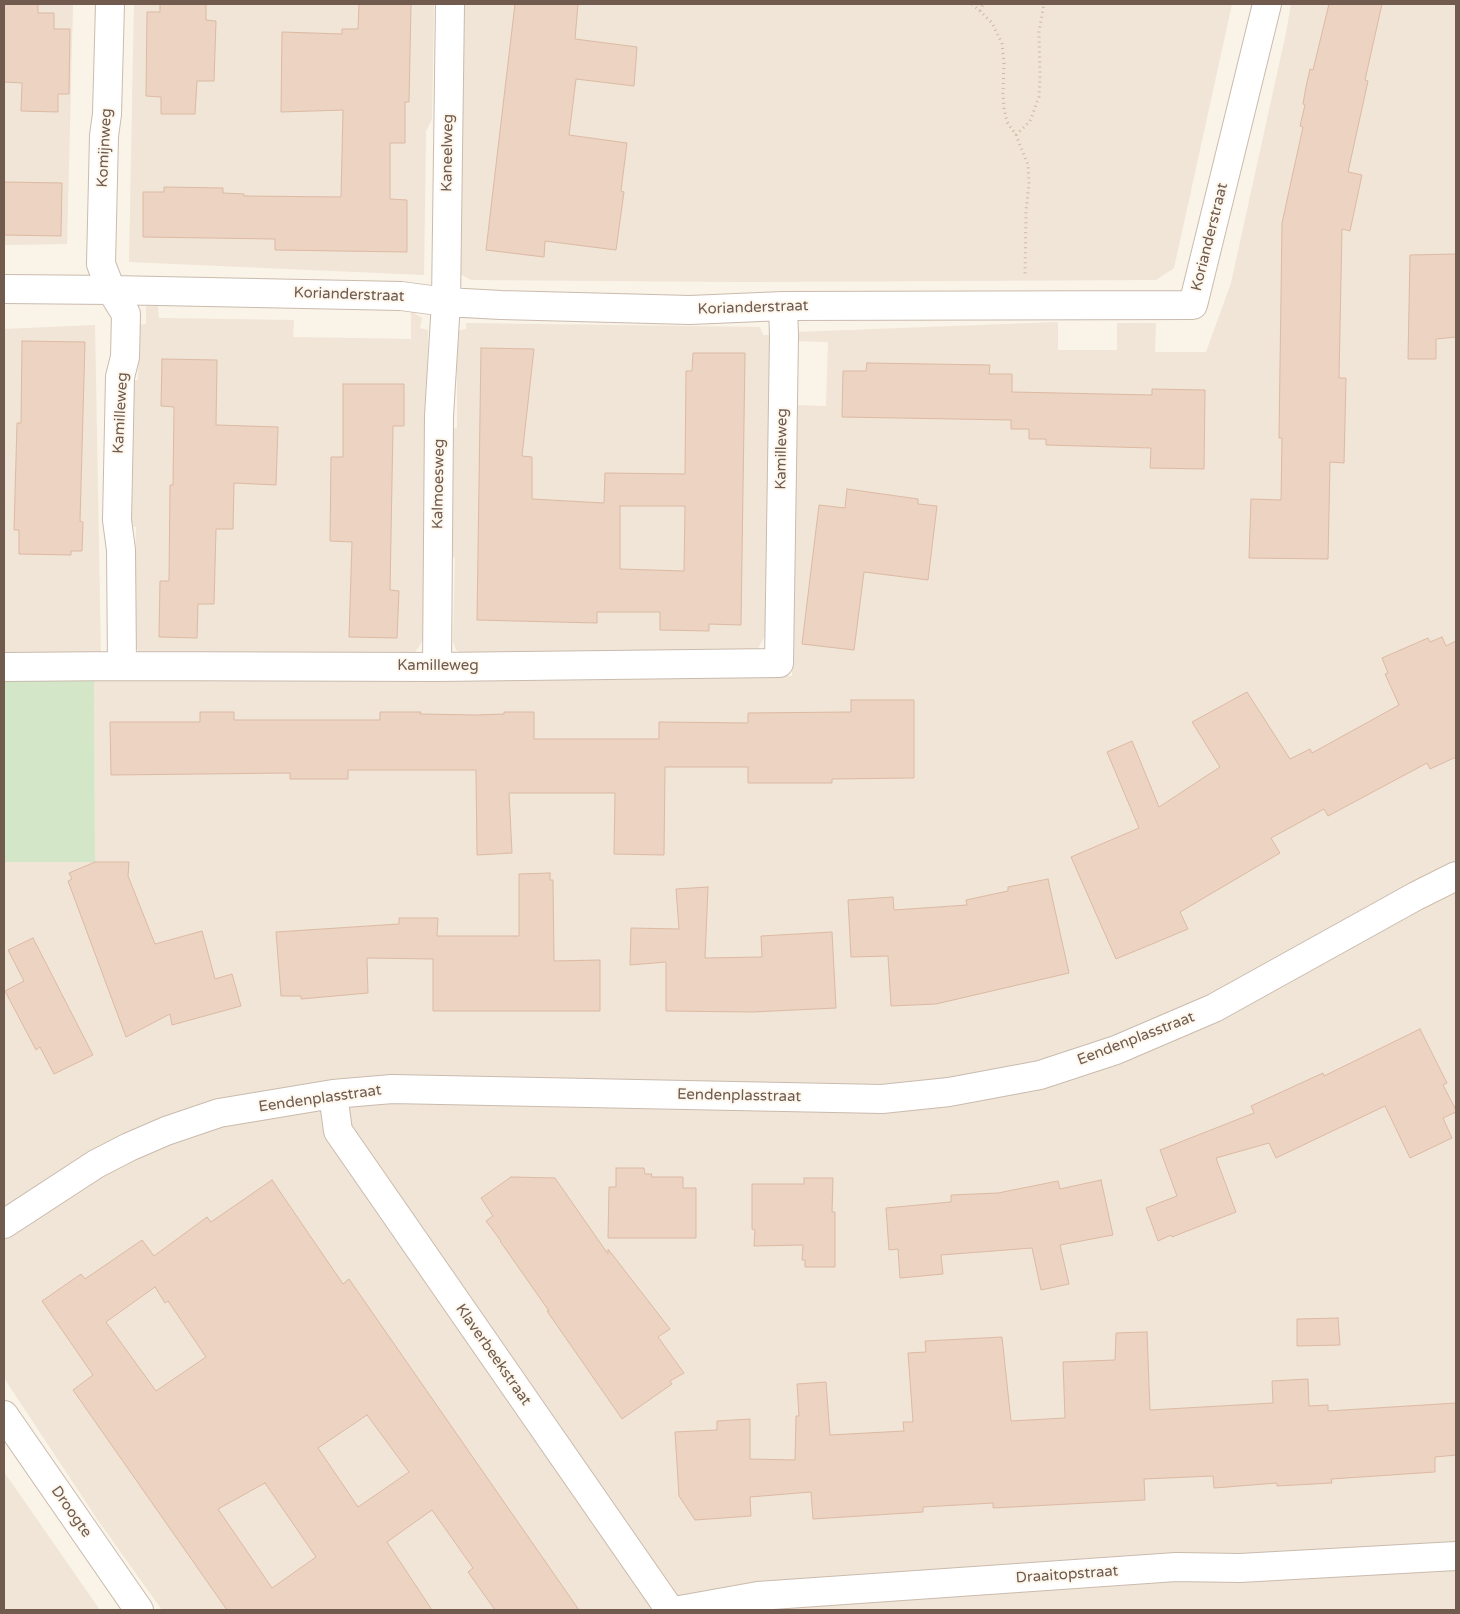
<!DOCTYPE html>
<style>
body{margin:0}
#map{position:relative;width:1460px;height:1614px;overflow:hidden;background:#faf3e7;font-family:"Varela Round",sans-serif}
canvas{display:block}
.frame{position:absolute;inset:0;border:5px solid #705b4e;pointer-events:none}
</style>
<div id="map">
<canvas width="1460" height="1614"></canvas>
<div class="frame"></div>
</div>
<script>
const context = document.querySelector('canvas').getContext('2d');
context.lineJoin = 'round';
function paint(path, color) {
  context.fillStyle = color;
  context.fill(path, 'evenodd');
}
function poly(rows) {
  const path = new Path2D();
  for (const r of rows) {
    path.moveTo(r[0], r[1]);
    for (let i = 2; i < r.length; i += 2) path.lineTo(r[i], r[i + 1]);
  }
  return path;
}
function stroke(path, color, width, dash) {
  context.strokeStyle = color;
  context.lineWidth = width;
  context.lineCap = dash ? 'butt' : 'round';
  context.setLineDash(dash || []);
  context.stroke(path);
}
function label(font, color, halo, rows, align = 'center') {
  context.font = font + ' "Varela Round",sans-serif';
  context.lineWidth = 4;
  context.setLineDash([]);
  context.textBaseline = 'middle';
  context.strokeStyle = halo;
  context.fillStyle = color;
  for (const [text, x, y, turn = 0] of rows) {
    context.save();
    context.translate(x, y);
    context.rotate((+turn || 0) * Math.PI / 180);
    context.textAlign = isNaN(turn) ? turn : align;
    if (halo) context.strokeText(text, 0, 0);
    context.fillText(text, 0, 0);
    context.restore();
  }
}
paint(poly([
 [4,4,73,4,67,244,4,245],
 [134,4,434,4,432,119,426,131,424,275,129,262],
 [464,4,1232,4,1174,268,1156,280,744,282,471,280,460,274],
 [1291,4,1456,4,1456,1610,162,1610,97,1519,4,1378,4,862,95,862,94,681,792,676,795,405,826,406,828,342,797,341,797,332,1058,322,1058,350,1117,350,1117,323,1156,323,1155,352,1206,352,1231,283,1286,33],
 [146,306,158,306,159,318,294,320,293,337,411,339,411,311,422,318,420,328,428,330,423,640,414,654,149,655,139,652,133,640,136,527,127,525,130,381,138,380,139,325,146,324],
 [466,323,760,327,763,335,770,335,765,636,756,652,468,656,456,650,453,641,455,558,446,554,449,429,457,428,457,331,466,329],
 [95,325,101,659,4,659,4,329],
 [4,1472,100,1610,4,1610]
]), '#f0e5d6');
paint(poly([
 [4,679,94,681,95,862,4,862]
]), '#d3e6c7');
const building = poly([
 [4,4,38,4,38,13,54,13,54,29,70,29,69,94,58,94,58,112,21,111,22,83,4,82,4,4],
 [160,4,206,4,206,20,216,21,214,81,197,81,195,114,161,114,161,97,146,96,147,12,160,12,160,4],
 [359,4,411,4,409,102,405,102,405,143,390,143,390,199,407,200,407,252,275,250,275,239,143,237,143,192,164,192,164,187,223,188,223,193,244,194,244,196,341,197,343,110,281,112,282,32,342,34,342,29,358,29,359,4],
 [515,4,578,4,575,39,637,47,634,86,576,79,569,135,627,143,621,191,624,192,616,250,545,241,544,257,486,250,515,4],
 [1329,4,1382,4,1365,80,1368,81,1348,172,1362,175,1350,231,1342,229,1339,378,1346,378,1344,463,1330,462,1328,559,1249,558,1251,499,1281,500,1282,438,1279,438,1282,223,1303,127,1300,126,1305,105,1303,104,1306,87,1310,69,1313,70,1329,4],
 [4,182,62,183,61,236,4,235,4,182],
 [1456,254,1456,337,1436,339,1436,359,1408,359,1410,255,1456,254],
 [22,341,85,342,80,521,83,522,82,551,71,551,71,555,19,554,19,530,14,530,17,423,21,423,22,341],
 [481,348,534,349,522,456,532,457,532,499,604,503,605,473,685,474,686,371,692,371,693,353,745,353,741,625,709,624,709,631,660,630,660,612,597,612,597,623,477,620,481,348],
 [620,506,685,506,684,571,620,569,620,506],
 [162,359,217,360,216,425,278,427,276,485,234,483,233,529,216,529,214,604,198,604,197,638,159,637,160,581,169,581,170,485,173,485,174,407,161,406,162,359],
 [867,363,990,365,989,374,1012,374,1012,392,1152,395,1152,389,1205,390,1204,469,1150,468,1151,448,1046,445,1046,439,1029,439,1029,429,1011,429,1011,420,842,417,843,371,866,371,867,363],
 [343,384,404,384,404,426,393,426,390,590,399,591,397,638,349,637,352,542,330,541,331,457,343,457,343,384],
 [847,489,918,499,918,504,937,506,928,580,864,572,854,650,802,644,819,505,845,508,847,489],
 [1442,637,1446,646,1456,641,1456,757,1430,769,1427,763,1328,816,1324,809,1271,838,1280,853,1180,912,1188,929,1116,959,1071,857,1139,828,1107,752,1132,741,1159,807,1220,767,1192,722,1247,692,1290,759,1310,749,1312,753,1399,705,1385,674,1388,673,1382,658,1428,638,1430,642,1442,637],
 [851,700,914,700,914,778,832,779,832,783,748,783,748,767,665,767,664,855,614,854,615,793,509,793,512,853,477,855,476,770,348,770,348,779,290,779,290,773,111,775,110,722,200,722,200,712,234,712,234,720,380,720,380,712,421,712,420,714,476,715,504,714,504,712,534,712,534,739,659,739,659,722,748,723,748,713,851,712,851,700],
 [95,862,129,862,128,876,155,944,202,931,215,979,232,974,241,1006,172,1025,170,1014,126,1037,68,881,72,879,69,873,95,862],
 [550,873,550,880,553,880,554,961,600,960,600,1011,433,1011,433,959,367,958,368,993,301,999,301,996,281,996,276,932,399,924,399,918,438,918,437,936,519,936,519,874,550,873],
 [1048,879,1069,973,936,1004,891,1006,888,956,851,957,848,900,893,897,894,910,967,905,966,900,1008,891,1008,887,1048,879],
 [708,887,705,958,762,957,761,936,832,932,836,1008,753,1012,666,1011,666,962,630,965,631,928,679,929,676,889,708,887],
 [33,938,93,1055,54,1074,40,1047,36,1050,5,991,24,981,8,950,33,938],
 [1420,1029,1447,1083,1443,1085,1456,1110,1456,1112,1443,1118,1452,1138,1410,1158,1385,1106,1276,1158,1269,1143,1216,1158,1236,1212,1172,1237,1171,1235,1158,1241,1146,1208,1177,1196,1160,1150,1254,1113,1251,1106,1323,1073,1324,1076,1420,1029],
 [616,1168,644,1168,645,1174,652,1174,651,1177,683,1177,683,1188,696,1188,696,1238,608,1238,609,1187,616,1187,616,1168],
 [511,1177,555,1178,608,1254,608,1249,670,1329,658,1337,684,1373,670,1381,672,1384,622,1419,547,1311,549,1311,500,1241,501,1241,486,1221,493,1216,481,1198,511,1177],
 [804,1178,833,1178,832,1212,835,1212,835,1267,805,1267,805,1260,802,1260,803,1245,754,1246,755,1230,752,1229,752,1184,804,1184,804,1178],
 [272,1180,343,1284,349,1279,579,1610,495,1610,468,1572,473,1568,432,1510,387,1542,432,1610,227,1610,73,1390,93,1375,42,1301,81,1274,85,1279,142,1240,154,1256,207,1217,211,1222,272,1180],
 [155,1287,165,1303,168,1301,206,1357,156,1391,106,1322,155,1287],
 [367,1415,409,1472,358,1507,318,1448,367,1415],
 [265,1483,316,1557,272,1588,218,1509,265,1483],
 [1101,1180,1113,1235,1060,1245,1069,1284,1041,1290,1032,1248,941,1255,943,1274,900,1278,898,1249,889,1250,886,1208,951,1202,951,1195,998,1193,1058,1181,1060,1189,1101,1180],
 [1338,1318,1340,1345,1297,1346,1297,1319,1338,1318],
 [1147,1332,1150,1410,1273,1403,1272,1381,1308,1379,1309,1406,1328,1405,1328,1411,1456,1403,1456,1455,1435,1457,1435,1472,1331,1479,1332,1483,1277,1486,1277,1483,1214,1488,1213,1476,1144,1479,1145,1500,993,1508,993,1503,923,1507,923,1512,813,1519,811,1492,750,1497,751,1516,695,1520,679,1496,675,1432,717,1430,717,1421,750,1419,750,1459,795,1460,796,1416,799,1416,797,1384,826,1382,830,1435,904,1431,903,1422,913,1422,908,1353,926,1352,925,1341,1002,1337,1011,1421,1065,1418,1063,1362,1115,1360,1116,1333,1147,1332]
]);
paint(building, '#ecd3c2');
stroke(building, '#ddbaa4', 1);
const street = poly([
 [110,4,107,114,104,136,101,264,111,290,126,314,125,357,120,377,117,520,121,550,122,666,437,667,779,663,784,336,783,306],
 [4,289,111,290,401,296,446,302,501,305,690,310,783,306,1193,305,1267,4],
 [4,667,122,666],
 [437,667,439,416,446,302,450,4],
 [333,1094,338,1131,670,1610],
 [4,1224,96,1164,129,1147,166,1131,219,1113,333,1094,392,1089,882,1099,949,1092,1040,1075,1116,1050,1214,1008,1416,896,1456,876],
 [4,1415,139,1610],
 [680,1610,758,1596,1176,1567,1240,1568,1456,1556]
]);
stroke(street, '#cabbae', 30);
stroke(poly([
 [972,4,980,11,992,23,1002,43,1004,63,1003,93,1004,108,1007,122,1016,135,1028,165,1029,184,1026,211,1025,274],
 [980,11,983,4],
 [1016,135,1030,121,1039,97,1040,75,1039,32,1044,4]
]), '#d1b6a5', 3, [1, 4]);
stroke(street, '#fff', 28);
label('15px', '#705b4e', '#fdf7ed', [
 ["Komijnweg",105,148,-87],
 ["Kaneelweg",448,153,-89],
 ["Korianderstraat",1210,237,-76],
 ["Korianderstraat",349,295,2],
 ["Korianderstraat",753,308,-2],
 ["Kamilleweg",121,413,-87],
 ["Kamilleweg",782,449,-89],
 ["Kalmoesweg",439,484,-89],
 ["Kamilleweg",438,666],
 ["Eendenplasstraat",1136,1039,-21],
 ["Eendenplasstraat",739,1096,1],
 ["Eendenplasstraat",320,1099,-8],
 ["Klaverbeekstraat",493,1355,55],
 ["Droogte",71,1512,55],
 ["Draaitopstraat",1067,1575,-4]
]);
</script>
